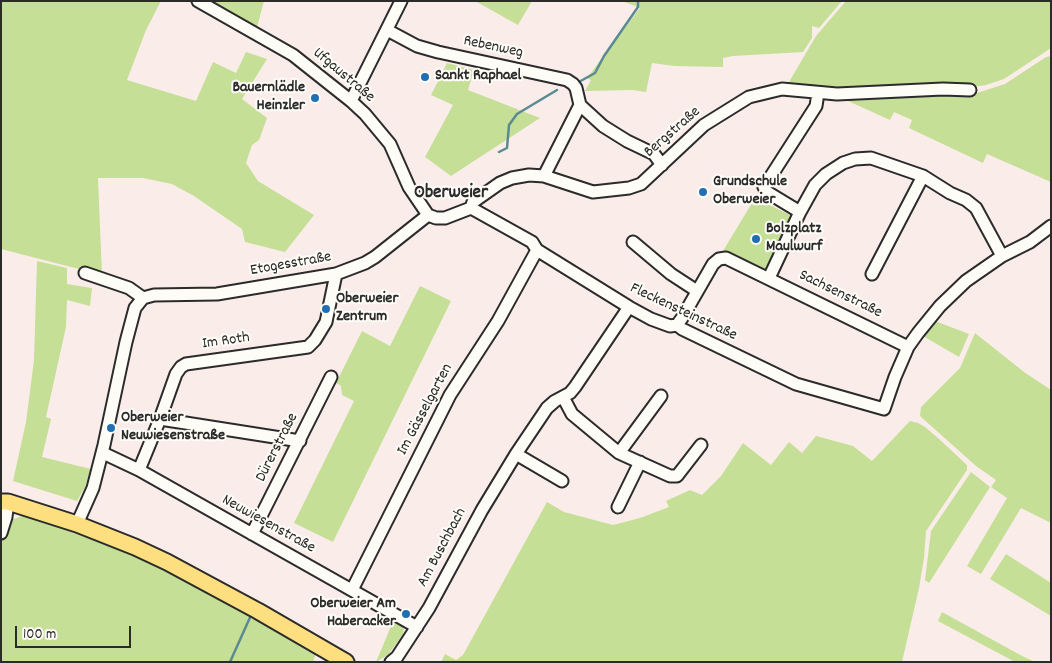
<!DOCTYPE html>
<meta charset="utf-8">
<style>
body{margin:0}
#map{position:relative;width:1052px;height:663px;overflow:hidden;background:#faede9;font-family:Dekko,sans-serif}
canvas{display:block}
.frame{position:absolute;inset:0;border:2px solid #2b2b2b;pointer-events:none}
.scale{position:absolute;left:15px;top:626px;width:116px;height:22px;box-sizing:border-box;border:2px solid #2b2b2b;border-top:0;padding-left:6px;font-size:15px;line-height:18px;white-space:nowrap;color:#2b2b2b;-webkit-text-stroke:4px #fdfcf7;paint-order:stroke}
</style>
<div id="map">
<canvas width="1052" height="663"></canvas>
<div class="frame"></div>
<div class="scale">100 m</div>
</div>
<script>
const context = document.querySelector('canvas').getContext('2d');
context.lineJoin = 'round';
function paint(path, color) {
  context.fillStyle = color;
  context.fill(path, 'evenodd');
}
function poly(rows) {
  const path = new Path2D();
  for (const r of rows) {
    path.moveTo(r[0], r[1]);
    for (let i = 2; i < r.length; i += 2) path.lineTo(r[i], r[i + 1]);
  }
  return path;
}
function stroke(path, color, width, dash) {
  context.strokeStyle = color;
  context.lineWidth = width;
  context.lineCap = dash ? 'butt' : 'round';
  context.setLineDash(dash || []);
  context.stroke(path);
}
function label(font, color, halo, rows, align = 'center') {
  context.font = font + ' Dekko,sans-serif';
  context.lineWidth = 4;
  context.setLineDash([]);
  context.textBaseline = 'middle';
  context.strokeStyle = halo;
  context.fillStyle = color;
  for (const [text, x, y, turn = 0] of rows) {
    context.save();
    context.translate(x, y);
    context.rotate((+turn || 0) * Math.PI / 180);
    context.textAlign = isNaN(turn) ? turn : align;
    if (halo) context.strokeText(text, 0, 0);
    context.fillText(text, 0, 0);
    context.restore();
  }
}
paint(poly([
 [1,1,161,1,146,30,127,80,196,101,213,62,236,73,246,52,267,59,242,99,267,118,259,140,252,145,246,163,258,181,314,215,285,252,245,242,242,229,194,196,172,184,143,178,98,178,102,275,1,249],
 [209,1,264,1,257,27],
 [475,1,532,1,518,25],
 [622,1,725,2,842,1,819,28,812,26,812,38,803,52,733,56,723,58,723,67,674,66,652,63,646,92,632,90,585,91,591,80,587,78,640,8],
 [846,1,1051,1,1051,48,1004,79,986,85,972,87,852,88,823,91,789,85,789,82,816,36],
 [1051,56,1051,182,987,154,983,163,909,128,912,120,894,112,890,120,837,96,938,91,977,93,1005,84,1046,57],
 [447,63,474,70,468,90,540,118,451,176,425,157,453,105,431,95],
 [755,198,790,215,766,271,723,251],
 [37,261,67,268,67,284,92,288,90,306,67,300,66,327,46,417,51,419,42,457,91,469,85,487,77,501,13,481,26,422,34,360],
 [420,286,451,301,333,542,294,523,354,401,342,395,341,386,336,383,362,331,390,346],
 [935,321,969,334,959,357,923,336],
 [975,333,1024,372,1051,390,1051,523,1021,508,981,574,967,566,1007,498,991,487,996,480,976,466,920,416,921,407,960,368],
 [910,421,918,423,925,427,938,438,967,465,967,470,926,531,924,558,919,588,902,662,441,662,445,654,456,660,463,655,547,502,564,512,613,525,640,518,669,507,666,501,690,490,702,495,721,476,743,443,771,465,789,442,802,453,816,436,853,446,872,461],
 [971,472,990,487,929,583,925,580,931,531],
 [25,515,156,563,316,653,313,662,1,662,1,543,5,530,11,520],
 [1006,554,1051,583,1051,616,990,579],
 [942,612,1024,657,1035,662,1015,662,938,621],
 [394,619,401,622,404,629,403,634,388,655,376,662]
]), '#c5df96');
stroke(poly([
 [577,83,595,73,604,56,638,7,638,1],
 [499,152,507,148,509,125,517,114,557,90],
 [230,662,252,613]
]), '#5a8a92', 2.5);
const minor = poly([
 [198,1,293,55,351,101,365,114,390,144,409,187,428,215],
 [387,30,417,46,438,52,567,80,573,84,576,88,580,105,603,126,627,141,654,154,662,165],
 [351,101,401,1],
 [544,176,580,105],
 [471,208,473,202,500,183,512,178,529,175,544,176,593,192,629,188,641,184,704,125,749,97,782,89,837,94,943,89,970,90],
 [800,212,767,192,764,187,816,106,818,93],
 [428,215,436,218,445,218,471,208,532,242,537,250,629,307,651,319,670,326,677,325,682,329,796,384,884,409,895,377,908,347,918,333,940,306,966,281,1002,256,1030,242,1051,226],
 [633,242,671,274,697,291],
 [85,273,129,288,143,298],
 [872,274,923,176],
 [769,278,800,212,815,185,826,174,843,163,855,159,871,158,923,176,950,193,966,200,976,208,1002,256],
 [677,325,682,318,713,264,719,259,726,258,908,347],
 [563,397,572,414,619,453,670,476,677,476,701,445],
 [160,419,300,441],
 [103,453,139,470,417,627],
 [619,453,661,396],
 [516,454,562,481],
 [139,470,160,419,176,374,181,367,186,364,308,347,315,340,326,322,336,274],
 [618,507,640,462],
 [77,524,93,488,104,445,126,342,135,308,143,298,154,295,217,294,336,274,365,263,375,257,428,215],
 [1,533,6,517,8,502],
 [252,534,331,377],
 [352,590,450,395,498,321,537,250],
 [391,662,397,657,429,608,482,510,516,454,547,408,555,401,570,393,575,387,629,307]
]);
const major = poly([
 [1,502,8,502,77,524,135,547,167,562,258,611,346,662]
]);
stroke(minor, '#2b2b2b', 15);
stroke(major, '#2b2b2b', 19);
stroke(minor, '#fdfcf7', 11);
stroke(major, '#fedf80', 15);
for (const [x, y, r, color] of [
 [425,77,5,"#1f6fb2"],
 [315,98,5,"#1f6fb2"],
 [703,192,5,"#1f6fb2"],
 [756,239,5,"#1f6fb2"],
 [326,309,5,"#1f6fb2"],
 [111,428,5,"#1f6fb2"],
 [406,614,5,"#1f6fb2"]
]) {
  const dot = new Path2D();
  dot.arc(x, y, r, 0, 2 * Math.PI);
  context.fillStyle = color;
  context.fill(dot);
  stroke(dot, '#fdfcf7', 2);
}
label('16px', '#2b2b2b', '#fdfcf7', [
 ["Rebenweg",493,48,12],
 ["Ufgaustraße",343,76,40],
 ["Bergstraße",673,133,-41],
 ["Etogesstraße",291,265,-10],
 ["Sachsenstraße",840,295,26],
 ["Fleckensteinstraße",683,313,25],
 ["Im Roth",226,342,-8],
 ["Im Gässelgarten",426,410,-62],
 ["Dürerstraße",278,448,-63],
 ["Neuwiesenstraße",268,525,29],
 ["Am Buschbach",443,548,-62]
]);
label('bold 16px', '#2b2b2b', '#fdfcf7', [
 ["Sankt Raphael",435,77],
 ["Bauernlädle",305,89,"right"],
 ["Heinzler",305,107,"right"],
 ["Grundschule",713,183],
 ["Oberweier",713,201],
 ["Bolzplatz",766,230],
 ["Maulwurf",766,248],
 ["Oberweier",336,300],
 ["Zentrum",336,318],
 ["Oberweier",121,419],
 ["Neuwiesenstraße",121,437],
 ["Oberweier Am",396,605,"right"],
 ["Haberacker",396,623,"right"]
], 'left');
label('bold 19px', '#2b2b2b', '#fdfcf7', [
 ["Oberweier",451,194]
]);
</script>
